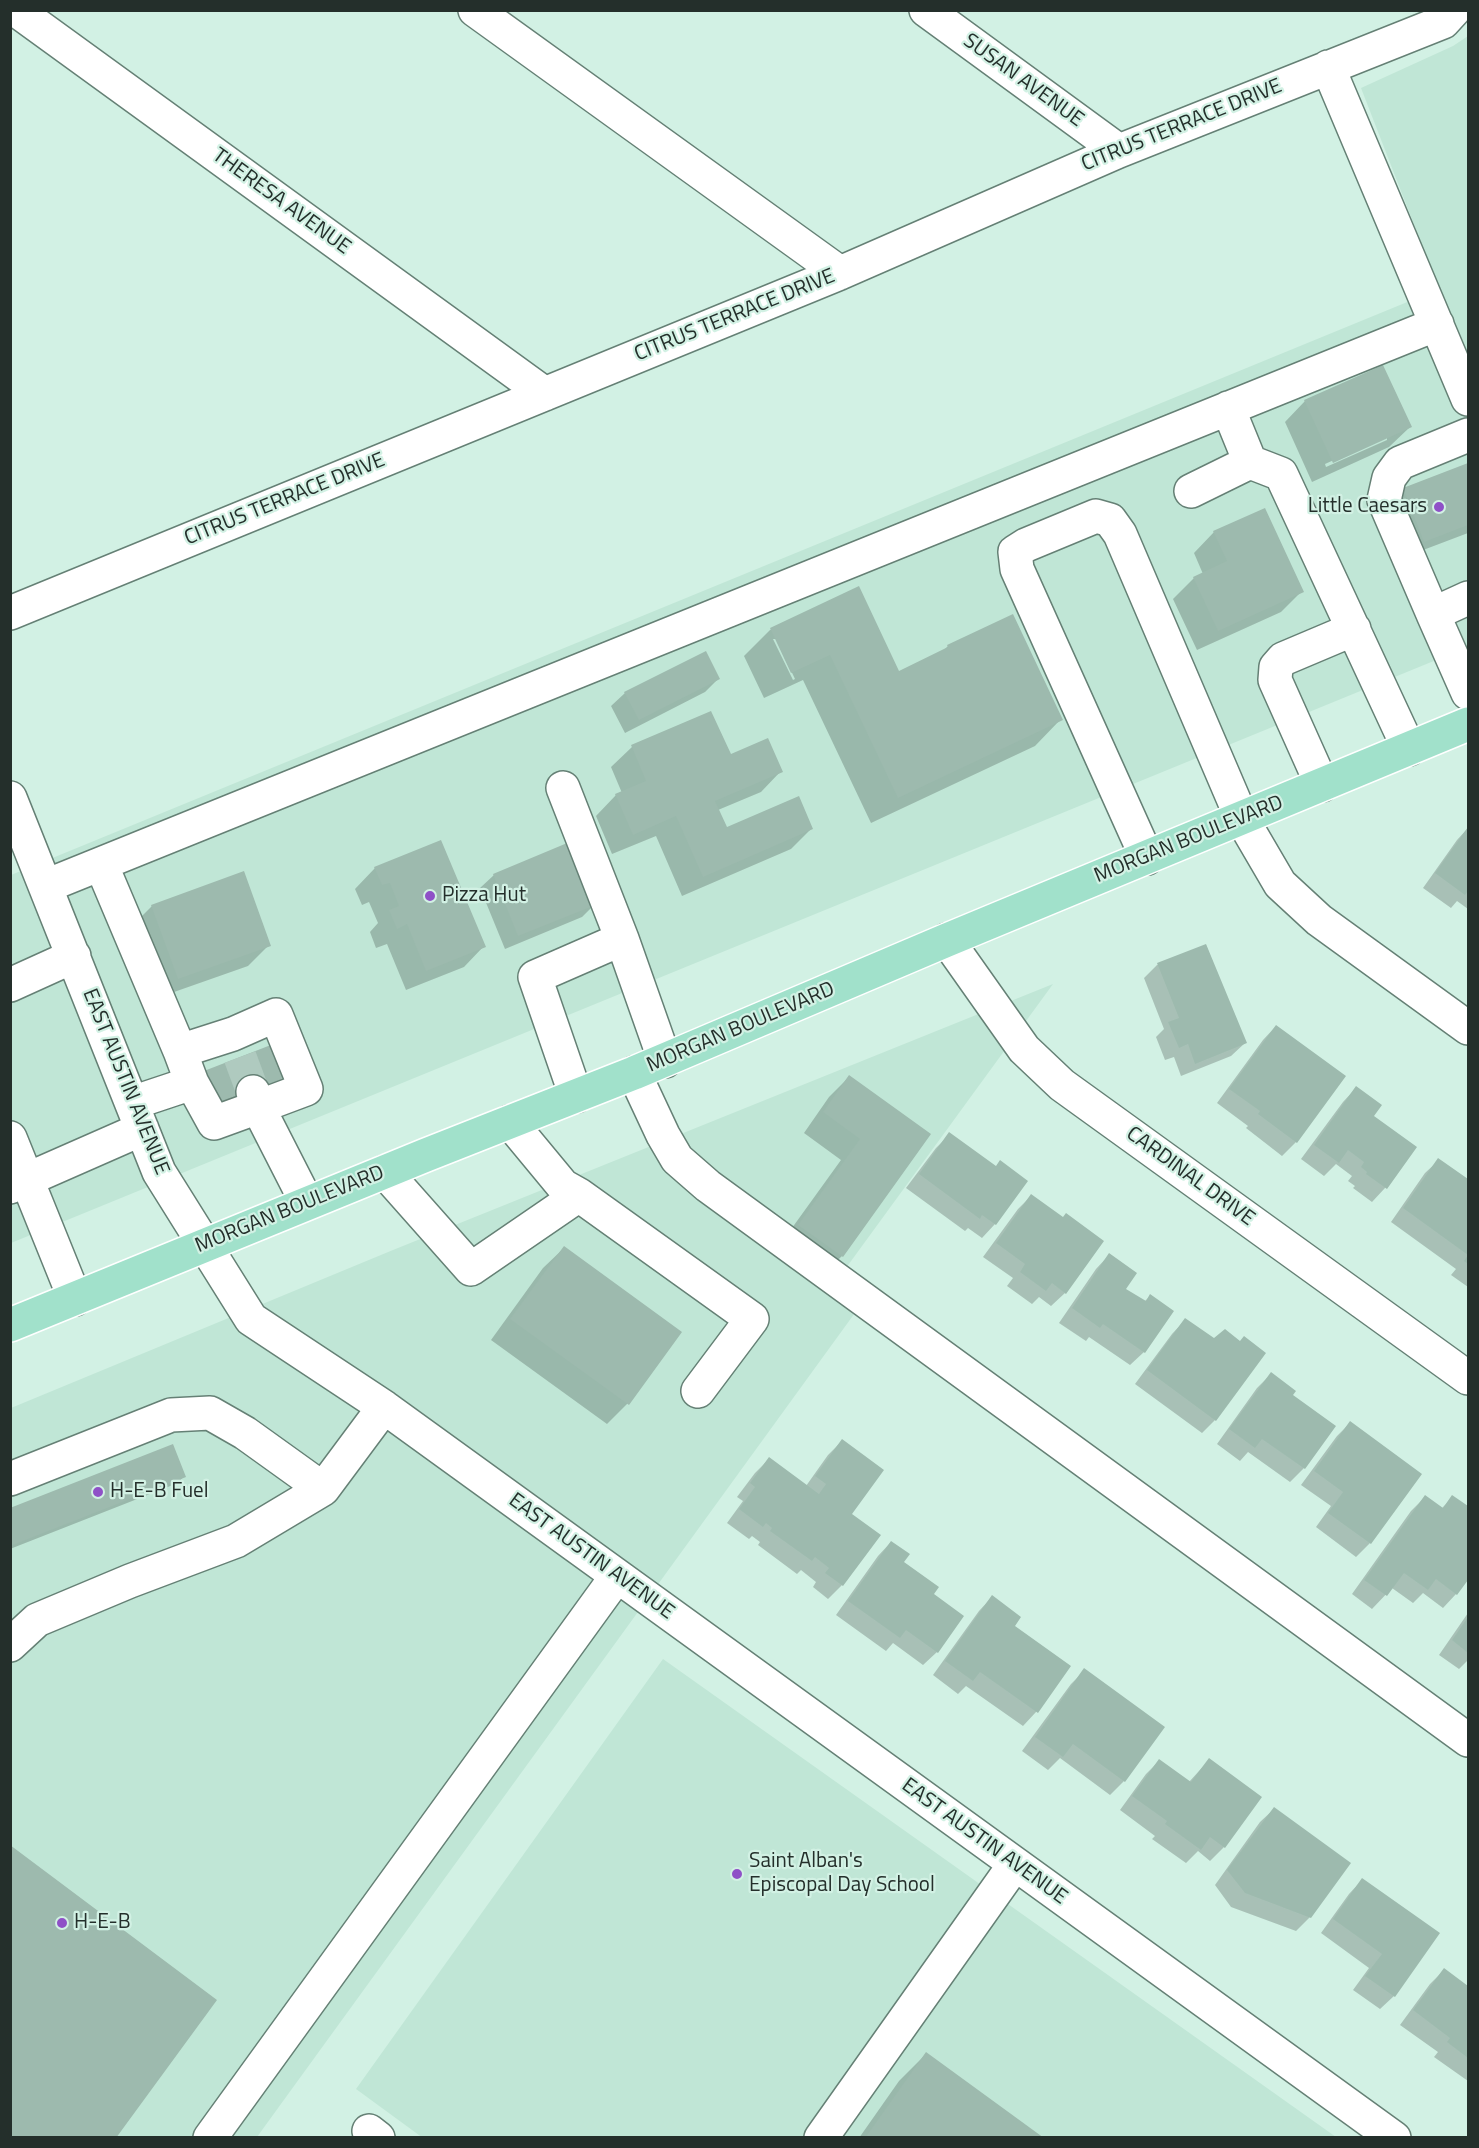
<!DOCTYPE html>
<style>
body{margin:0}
#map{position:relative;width:1479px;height:2148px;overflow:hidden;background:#d2f1e4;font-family:"Titillium Web",sans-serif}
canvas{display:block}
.frame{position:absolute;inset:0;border:12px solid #242f2b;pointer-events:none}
</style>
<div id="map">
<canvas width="1479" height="2148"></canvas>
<div class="frame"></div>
</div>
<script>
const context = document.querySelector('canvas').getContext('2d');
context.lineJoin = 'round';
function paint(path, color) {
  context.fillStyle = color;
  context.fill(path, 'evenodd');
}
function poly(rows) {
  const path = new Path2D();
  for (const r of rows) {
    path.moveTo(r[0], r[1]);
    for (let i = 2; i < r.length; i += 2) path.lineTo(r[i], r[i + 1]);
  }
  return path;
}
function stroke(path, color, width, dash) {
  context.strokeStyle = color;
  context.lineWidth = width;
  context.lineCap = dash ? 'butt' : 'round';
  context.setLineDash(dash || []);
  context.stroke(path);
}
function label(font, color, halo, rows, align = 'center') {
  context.font = font + ' "Titillium Web",sans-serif';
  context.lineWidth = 4.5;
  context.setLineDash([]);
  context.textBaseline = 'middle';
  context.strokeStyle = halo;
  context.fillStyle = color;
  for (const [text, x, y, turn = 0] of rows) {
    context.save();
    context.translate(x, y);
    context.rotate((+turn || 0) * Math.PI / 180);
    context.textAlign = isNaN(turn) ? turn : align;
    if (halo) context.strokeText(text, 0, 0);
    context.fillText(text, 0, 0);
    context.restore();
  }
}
paint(poly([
 [1468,36,1468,647,11,1243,11,875,1439,289,1361,88,1453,46],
 [1053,984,846,1268,873,1288,257,2137,11,2138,11,1408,393,1250],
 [663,1659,1336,2137,423,2138,356,2089]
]), '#c0e6d6');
paint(poly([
 [1305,401,1410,427,1389,447,1312,482,1285,422],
 [1387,436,1387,440,1326,467,1325,464],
 [1468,465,1468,533,1410,555,1390,503,1404,489],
 [1214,532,1302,591,1281,612,1197,650,1173,599,1194,578,1203,574,1194,553],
 [858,588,898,673,943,651,948,646,1061,719,1035,746,871,823,803,680,764,698,744,656,770,630],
 [773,639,776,639,795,679,793,680],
 [718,679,705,692,625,733,611,706,625,693],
 [710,713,730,756,781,771,761,792,718,810,726,829,811,829,791,849,682,896,656,836,612,854,596,816,616,795,622,793,611,767,632,747],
 [1468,828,1468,909,1457,901,1451,908,1423,888,1457,840],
 [375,868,484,946,464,967,406,990,387,944,376,948,370,932,378,923,369,902,362,905,355,889],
 [494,875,596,903,582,917,505,949,480,888],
 [152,906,269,945,248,966,157,998,131,927],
 [1206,945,1245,1043,1231,1056,1181,1076,1174,1057,1165,1060,1156,1037,1164,1029,1144,978,1157,965],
 [1276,1026,1296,1142,1282,1156,1246,1128,1248,1126,1217,1103,1263,1040],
 [849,1077,929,1134,842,1256,821,1276,779,1246,841,1160,804,1133,829,1097],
 [1356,1088,1372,1116,1415,1147,1385,1188,1372,1202,1353,1188,1355,1186,1348,1181,1352,1176,1336,1164,1324,1176,1301,1159,1343,1102],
 [950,1134,995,1167,995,1224,982,1238,968,1228,965,1231,906,1188,936,1148],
 [1439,1160,1468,1181,1468,1287,1451,1275,1456,1269,1391,1222,1425,1173],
 [1031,1196,1065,1293,1051,1306,1039,1297,1032,1304,1007,1286,1013,1278,983,1257,1018,1209],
 [564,1248,680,1332,627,1404,607,1424,491,1340,543,1268],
 [1109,1255,1124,1289,1144,1302,1150,1296,1144,1352,1130,1365,1089,1337,1086,1341,1059,1323,1096,1269],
 [1185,1320,1215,1420,1202,1433,1135,1384,1172,1334],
 [1271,1374,1291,1395,1334,1427,1304,1468,1290,1482,1248,1452,1240,1461,1217,1444,1257,1388],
 [1350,1423,1370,1543,1356,1557,1316,1527,1331,1506,1301,1485,1337,1436],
 [842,1441,850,1515,842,1585,828,1599,813,1587,816,1582,801,1570,797,1574,758,1545,760,1542,752,1536,749,1539,727,1523,743,1501,737,1497,755,1473,769,1459,806,1486,828,1455],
 [184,1476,178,1483,10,1549,10,1510],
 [1425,1497,1441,1509,1453,1497,1468,1508,1468,1577,1456,1594,1443,1608,1423,1593,1413,1603,1392,1588,1372,1609,1352,1594,1411,1511],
 [891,1542,902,1562,932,1594,937,1652,923,1665,893,1643,886,1651,836,1615,878,1556],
 [992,1597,1013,1626,1069,1666,1036,1712,1023,1726,966,1686,958,1694,933,1675,979,1611],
 [1468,1613,1468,1660,1459,1669,1439,1655],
 [1085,1670,1124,1781,1110,1795,1060,1758,1048,1770,1022,1751,1071,1684],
 [1209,1760,1224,1847,1210,1861,1198,1851,1186,1863,1152,1839,1155,1836,1120,1810,1146,1774,1159,1761,1189,1782],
 [1274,1809,1310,1917,1296,1931,1231,1907,1215,1885,1260,1822],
 [1362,1880,1394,1996,1380,2009,1353,1990,1369,1968,1321,1933,1349,1894],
 [1444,1970,1468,1988,1468,2081,1434,2057,1438,2052,1400,2025,1430,1984],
 [926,2054,1042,2138,859,2138,899,2081]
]), '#0003');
paint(poly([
 [1383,365,1412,427,1333,463,1304,400],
 [1468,463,1468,525,1424,542,1403,488],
 [1265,508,1304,592,1218,631,1193,577,1227,561,1213,531],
 [859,586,899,671,948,647,947,645,1013,614,1063,720,898,798,830,655,791,673,770,628],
 [706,651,720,679,639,720,624,692],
 [711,711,731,754,768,738,783,772,715,801,727,827,799,796,813,829,703,877,676,816,633,835,615,794,646,781,631,745],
 [1468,827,1468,891,1465,895,1435,873],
 [441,840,486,947,426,971,407,924,397,929,389,910,399,906,390,883,382,885,374,867],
 [572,841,598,904,518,936,493,874],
 [244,871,271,946,178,979,151,905],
 [1206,944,1247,1043,1195,1064,1188,1044,1179,1048,1168,1022,1179,1018,1157,963],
 [1276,1025,1346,1076,1297,1143,1258,1114,1260,1111,1229,1089],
 [276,1043,290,1078,218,1106,204,1071],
 [849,1075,931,1134,843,1257,798,1225,860,1139,823,1112],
 [1356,1086,1382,1105,1374,1116,1417,1147,1387,1189,1366,1174,1367,1172,1361,1167,1364,1162,1348,1150,1339,1163,1314,1145],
 [949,1132,996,1166,1000,1160,1028,1181,996,1225,982,1215,980,1219,919,1174],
 [1438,1158,1468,1179,1468,1264,1464,1261,1468,1255,1403,1208],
 [1031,1194,1063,1217,1066,1213,1104,1241,1066,1294,1052,1283,1046,1291,1020,1272,1025,1264,996,1243],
 [564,1246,682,1332,629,1405,510,1319],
 [1109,1253,1137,1273,1126,1289,1146,1301,1150,1294,1174,1311,1145,1353,1103,1324,1100,1328,1072,1308],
 [1185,1318,1214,1338,1225,1329,1240,1341,1244,1336,1266,1353,1216,1421,1147,1370],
 [1271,1372,1296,1391,1293,1395,1336,1426,1305,1469,1262,1439,1255,1448,1229,1429],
 [1350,1421,1422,1474,1371,1544,1328,1513,1343,1492,1314,1471],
 [842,1439,884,1470,852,1514,881,1535,843,1586,825,1573,829,1568,815,1557,812,1561,770,1531,772,1528,766,1523,763,1527,739,1509,755,1487,750,1483,769,1457,819,1494,826,1484,815,1476],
 [173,1444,186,1477,10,1546,10,1508],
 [1425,1495,1443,1508,1452,1495,1468,1506,1468,1580,1457,1595,1436,1579,1428,1590,1404,1573,1387,1596,1364,1580],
 [891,1541,910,1554,904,1562,939,1587,934,1594,964,1616,938,1653,906,1630,900,1638,848,1601],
 [992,1595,1021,1617,1015,1626,1071,1666,1038,1713,980,1672,973,1681,945,1661],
 [1468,1617,1468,1653,1452,1640],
 [1084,1668,1165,1727,1125,1782,1073,1744,1063,1757,1035,1737],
 [1209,1758,1262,1797,1225,1848,1210,1837,1201,1850,1165,1824,1167,1821,1132,1796,1159,1759,1191,1782],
 [1274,1807,1351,1863,1311,1918,1245,1893,1227,1870],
 [10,1845,217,2000,116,2138,10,2138],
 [1362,1878,1440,1933,1395,1997,1365,1976,1382,1954,1333,1919],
 [1444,1968,1468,1986,1468,2058,1447,2042,1450,2038,1413,2010],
 [926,2052,1044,2138,865,2138]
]), '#9dbaae');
stroke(poly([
 [240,1057,253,1092]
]), '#afcabf', 33, [33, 16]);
const minor = poly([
 [16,10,545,394],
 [475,10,840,273],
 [926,10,1119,151],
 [1328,67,1468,399],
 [1228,408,1250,462],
 [1468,435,1400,463,1389,478,1384,500,1433,614,1468,598],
 [1191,491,1250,462,1281,474,1409,749],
 [10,613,840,273,1119,151,1443,22,1454,10],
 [1433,614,1468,693],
 [1322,785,1275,680,1276,667,1283,659,1354,629],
 [563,788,622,939],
 [10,798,159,1172,251,1319,384,1407,1394,2138],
 [1147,858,1017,569,1015,552,1026,545,1096,516,1110,520,1120,534,1242,819,1280,884,1319,920,1468,1028],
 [101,864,180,1051],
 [46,886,1437,324],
 [947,940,1024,1049,1062,1085,1468,1378],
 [10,985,74,956],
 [634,1073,663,1135,677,1159,708,1186,1468,1740],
 [253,1092,258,1107,306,1089,276,1015,233,1034,180,1051,192,1083,214,1123,258,1107,307,1203],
 [576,1096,535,977,622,939,665,1061],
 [132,1103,192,1083],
 [510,1122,563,1186,579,1195,752,1319,698,1391],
 [10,1138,75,1299],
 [385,1172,471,1269,579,1195],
 [10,1187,142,1129],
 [10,1479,171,1415,210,1413,245,1433,323,1489],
 [10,1645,37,1620,130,1581,236,1541,323,1489,384,1407],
 [369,2131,378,2138],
 [210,2138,617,1576],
 [821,2138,1015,1864]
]);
const major = poly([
 [10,1325,426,1155,634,1073,947,940,1468,724]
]);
stroke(minor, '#658075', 36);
stroke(major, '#fff', 36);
stroke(minor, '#fff', 33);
stroke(major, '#a1e1cb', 33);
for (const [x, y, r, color] of [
 [1439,507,6,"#8f51c7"],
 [430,896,6,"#8f51c7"],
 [98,1492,6,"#8f51c7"],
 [737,1874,6,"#8f51c7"],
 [62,1923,6,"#8f51c7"]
]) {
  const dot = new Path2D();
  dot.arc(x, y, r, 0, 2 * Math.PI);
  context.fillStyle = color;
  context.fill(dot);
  stroke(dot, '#d2f1e4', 2);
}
label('21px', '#242f2b', '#d2f1e4', [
 ["SUSAN AVENUE",1023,81,36],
 ["CITRUS TERRACE DRIVE",1182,126,-22],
 ["THERESA AVENUE",281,202,36],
 ["CITRUS TERRACE DRIVE",735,316,-22],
 ["CITRUS TERRACE DRIVE",285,500,-22],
 ["MORGAN BOULEVARD",1189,840,-22],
 ["MORGAN BOULEVARD",741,1028,-23],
 ["EAST AUSTIN AVENUE",125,1082,68],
 ["CARDINAL DRIVE",1190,1177,36],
 ["MORGAN BOULEVARD",290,1210,-22],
 ["EAST AUSTIN AVENUE",591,1557,36],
 ["EAST AUSTIN AVENUE",984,1842,36]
]);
label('21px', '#242f2b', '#d2f1e4', [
 ["Little Caesars",1427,507,"right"],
 ["Pizza Hut",442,896],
 ["H-E-B Fuel",110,1492],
 ["Saint Alban's",749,1862],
 ["Episcopal Day School",749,1886],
 ["H-E-B",74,1923]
], 'left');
</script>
